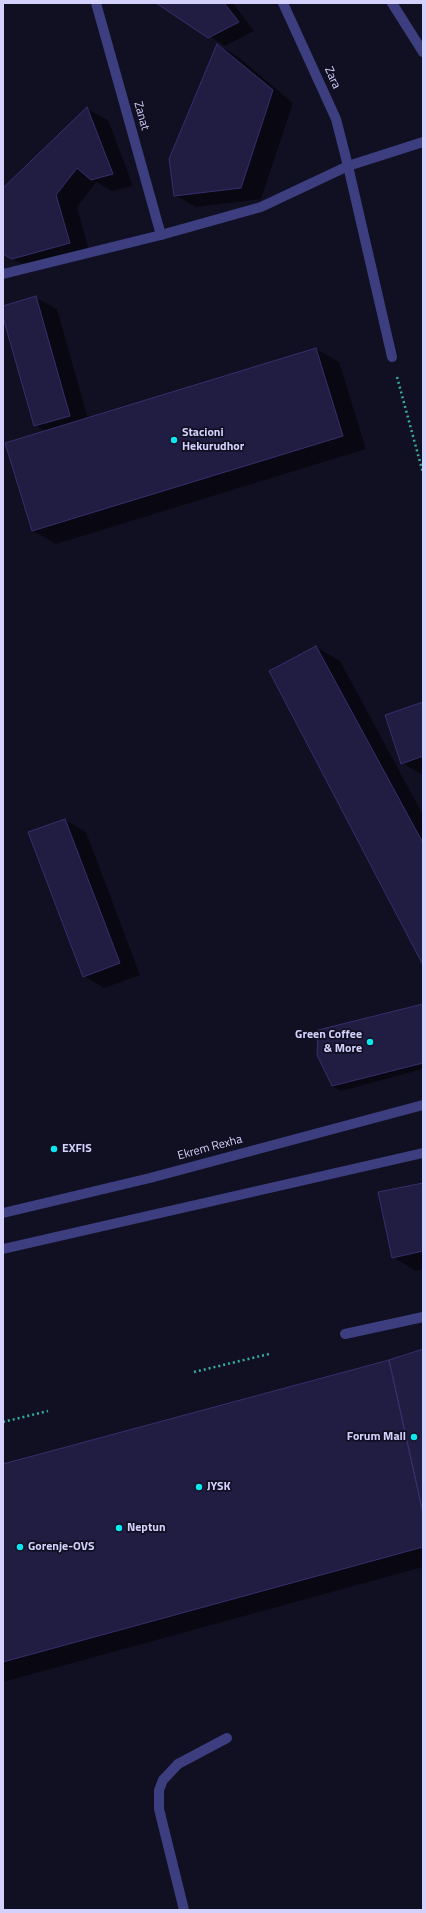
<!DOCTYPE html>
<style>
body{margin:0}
#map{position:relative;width:426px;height:1913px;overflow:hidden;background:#110f22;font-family:"Titillium Web",sans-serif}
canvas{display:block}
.frame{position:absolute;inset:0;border:4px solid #d4d2fd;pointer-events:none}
</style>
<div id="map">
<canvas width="426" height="1913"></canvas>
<div class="frame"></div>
</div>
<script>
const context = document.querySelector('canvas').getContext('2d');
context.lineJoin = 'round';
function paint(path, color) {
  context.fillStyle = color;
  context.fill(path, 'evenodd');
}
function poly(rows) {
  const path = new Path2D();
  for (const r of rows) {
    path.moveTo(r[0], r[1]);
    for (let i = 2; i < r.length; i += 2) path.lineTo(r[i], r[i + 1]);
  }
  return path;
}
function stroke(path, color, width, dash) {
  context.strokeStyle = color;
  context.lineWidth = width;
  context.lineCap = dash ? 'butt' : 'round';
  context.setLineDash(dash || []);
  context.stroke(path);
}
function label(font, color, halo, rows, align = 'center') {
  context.font = font + ' "Titillium Web",sans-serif';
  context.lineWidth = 3.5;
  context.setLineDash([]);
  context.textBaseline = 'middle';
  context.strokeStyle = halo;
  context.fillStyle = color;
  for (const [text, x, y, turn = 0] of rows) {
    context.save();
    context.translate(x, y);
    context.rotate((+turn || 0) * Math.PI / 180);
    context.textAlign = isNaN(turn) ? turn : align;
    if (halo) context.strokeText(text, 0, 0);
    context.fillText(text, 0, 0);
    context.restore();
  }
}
paint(poly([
 [157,3,233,3,254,31,225,46],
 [218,45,238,57,293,103,261,199,196,207,175,195],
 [87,109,108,120,133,186,112,191,96,182,77,207,90,254,33,270,3,254,3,189],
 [36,298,57,309,88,419,316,349,339,362,366,449,56,544,33,531,6,444,46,432,35,425,3,313,3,307],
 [316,647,340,661,423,815,423,963],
 [423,703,423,775,402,763],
 [65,820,86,832,140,975,104,988,84,976,30,833],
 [423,1005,423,1069,341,1091,332,1086],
 [423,1184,423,1269,416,1271,393,1257],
 [423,1351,423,1567,3,1682,3,1465]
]), '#0007');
const building = poly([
 [156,3,224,3,239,22,208,38,156,3],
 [217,44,273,90,241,188,174,196,169,159,217,44],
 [87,107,113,174,91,180,77,168,56,195,70,243,12,259,3,254,3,188,87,107],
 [36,296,70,416,34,426,3,317,3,306,36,296],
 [316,348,343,436,32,531,5,443,316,348],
 [316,646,423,843,423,965,269,671,316,646],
 [423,702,423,756,401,764,385,715,423,702],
 [65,819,120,963,83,977,28,832,65,819],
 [423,1004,423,1063,332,1086,317,1055,318,1030,423,1004],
 [423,1183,423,1251,392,1258,378,1192,423,1183],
 [423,1349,423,1513,389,1360,423,1349],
 [389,1360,423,1513,423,1547,3,1662,3,1464,389,1360]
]);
paint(building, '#211c42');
stroke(building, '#372f6d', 1);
stroke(poly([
 [397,377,423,473],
 [194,1372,269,1354],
 [3,1422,48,1411]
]), '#34af9f', 2.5, [2, 3]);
stroke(poly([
 [96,3,161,235],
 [392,3,423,52],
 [392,357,348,166,423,142],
 [345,1334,423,1317],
 [184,1910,159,1809,159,1790,163,1780,178,1764,227,1738]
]), '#3c3e7f', 10);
stroke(poly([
 [3,274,161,235,261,207,348,166,336,119,283,3]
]), '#3c3e7f', 10);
stroke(poly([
 [3,1213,150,1178,423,1105],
 [3,1249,423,1153]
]), '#3c3e7f', 10);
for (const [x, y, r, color] of [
 [174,440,4,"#0be8f0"],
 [370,1042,4,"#0be8f0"],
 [54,1149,4,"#0be8f0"],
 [414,1437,4,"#0be8f0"],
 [199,1487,4,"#0be8f0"],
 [119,1528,4,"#0be8f0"],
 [20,1547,4,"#0be8f0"]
]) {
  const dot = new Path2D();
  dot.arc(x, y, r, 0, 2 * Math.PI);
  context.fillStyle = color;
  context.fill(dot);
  stroke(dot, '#110f22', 1.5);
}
label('12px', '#d4d2fd', '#110f22', [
 ["Zara",332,78,66],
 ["Zanat",141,116,74],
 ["Ekrem Rexha",210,1148,-15]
]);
label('bold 12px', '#d4d2fd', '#110f22', [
 ["Stacioni",182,433],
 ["Hekurudhor",182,447],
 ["Green Coffee",362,1035,"right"],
 ["& More",362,1049,"right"],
 ["EXFIS",62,1149],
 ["Forum Mall",406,1437,"right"],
 ["JYSK",207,1487],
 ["Neptun",127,1528],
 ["Gorenje-OVS",28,1547]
], 'left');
</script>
